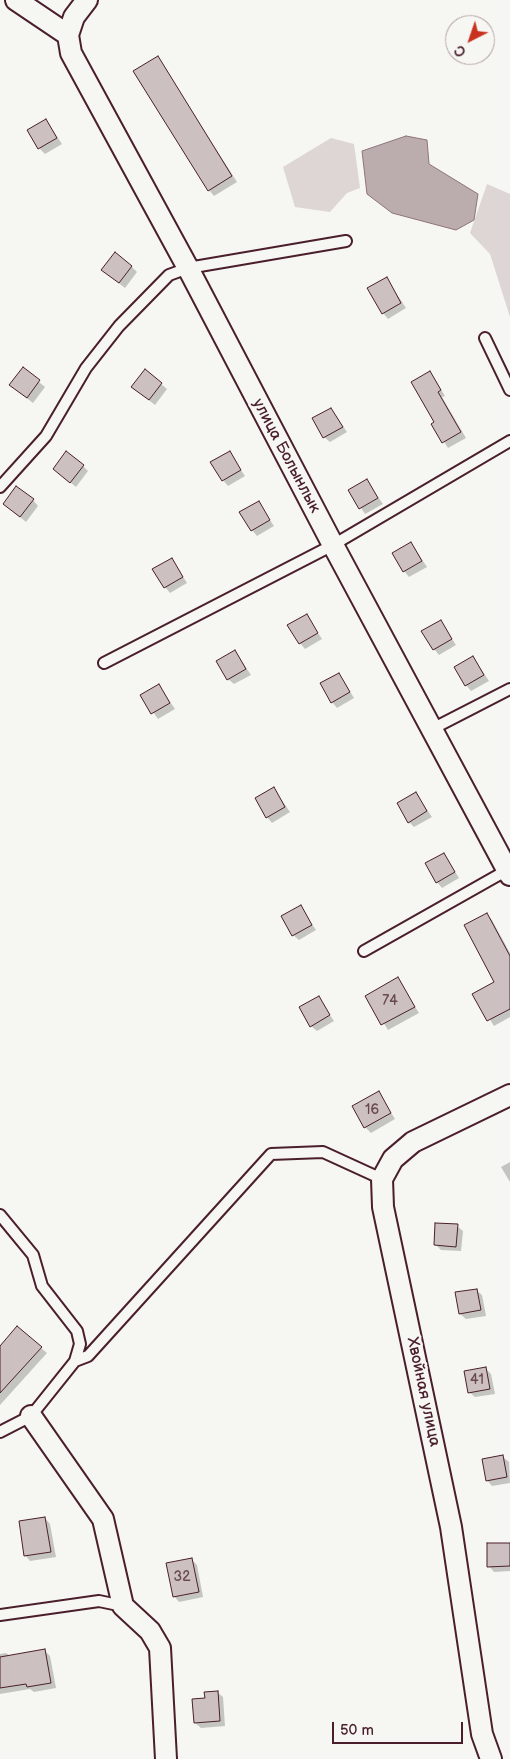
<!DOCTYPE html>
<meta charset="utf-8">
<style>
body{margin:0}
#map{position:relative;width:510px;height:1759px;overflow:hidden;background:#f6f6f2;font-family:"Balsamiq Sans",sans-serif}
canvas{display:block}
.north{position:absolute;left:445px;top:15px;width:50px;height:50px;box-sizing:border-box;background:#f6f6f2;border:1px solid #b1a0a2;border-radius:50%;rotate:221deg;font-size:14px;font-weight:700;line-height:20px;text-align:center;color:#4a1f2b}
.north::after{content:'';display:block;margin:auto;width:18px;height:22px;background:#c8321e;clip-path:polygon(50% 0,100% 100%,50% 72%,0 100%)}
.scale{position:absolute;left:332px;top:1722px;width:131px;height:22px;box-sizing:border-box;border:2px solid #4a1f2b;border-top:0;padding-left:6px;font-size:15px;line-height:18px;white-space:nowrap;color:#4a1f2b;-webkit-text-stroke:4px #f6f6f2;paint-order:stroke}
</style>
<div id="map">
<canvas width="510" height="1759"></canvas>
<div class="north">С</div>
<div class="scale">50 m</div>
</div>
<script>
const context = document.querySelector('canvas').getContext('2d');
context.lineJoin = 'round';
function paint(path, color) {
  context.fillStyle = color;
  context.fill(path, 'evenodd');
}
function poly(rows) {
  const path = new Path2D();
  for (const r of rows) {
    path.moveTo(r[0], r[1]);
    for (let i = 2; i < r.length; i += 2) path.lineTo(r[i], r[i + 1]);
  }
  return path;
}
function stroke(path, color, width, dash) {
  context.strokeStyle = color;
  context.lineWidth = width;
  context.lineCap = dash ? 'butt' : 'round';
  context.setLineDash(dash || []);
  context.stroke(path);
}
function label(font, color, halo, rows, align = 'center') {
  context.font = font + ' "Balsamiq Sans",sans-serif';
  context.lineWidth = 5;
  context.setLineDash([]);
  context.textBaseline = 'middle';
  context.strokeStyle = halo;
  context.fillStyle = color;
  for (const [text, x, y, turn = 0] of rows) {
    context.save();
    context.translate(x, y);
    context.rotate((+turn || 0) * Math.PI / 180);
    context.textAlign = isNaN(turn) ? turn : align;
    if (halo) context.strokeText(text, 0, 0);
    context.fillText(text, 0, 0);
    context.restore();
  }
}
paint(poly([
 [331,138,354,144,360,188,347,193,330,212,295,207,283,167],
 [487,184,510,194,510,317,490,254,470,233]
]), '#ddd6d5');
const water = poly([
 [406,136,427,140,429,164,478,194,474,220,456,230,392,213,367,194,362,151,406,136]
]);
paint(water, '#bbadae');
stroke(water, '#8e747a', 1);
paint(poly([
 [158,58,237,182,214,196,209,190],
 [46,120,62,144,45,154,39,148],
 [131,266,137,272,125,288,108,275],
 [386,278,406,308,388,319,383,313],
 [23,369,45,387,33,403,16,390],
 [430,372,445,396,442,397,466,438,448,448,433,424,436,423],
 [161,384,167,389,155,405,138,392],
 [331,409,347,432,330,442,324,437],
 [229,452,245,476,228,486,223,480],
 [83,466,88,471,76,487,60,474],
 [367,481,383,504,365,514,350,491],
 [33,500,38,506,26,522,10,509],
 [258,502,274,526,257,536,252,530],
 [411,543,427,567,409,577,404,571],
 [172,559,187,583,170,593,165,587],
 [306,615,322,639,305,649,300,643],
 [441,622,456,645,439,655,434,649],
 [235,651,251,675,234,684,228,679],
 [473,657,489,681,471,691,466,685],
 [339,674,354,698,337,708,332,702],
 [159,686,175,709,158,719,142,696],
 [274,789,290,812,272,823,267,817],
 [416,794,432,817,414,827,409,822],
 [444,854,459,878,442,888,437,882],
 [300,907,316,930,299,940,293,935],
 [487,914,492,920,510,953,510,1017,494,1026,474,994,495,983],
 [398,979,419,1013,388,1030,367,996],
 [318,998,334,1021,317,1031,311,1026],
 [379,1093,395,1119,371,1133,365,1127],
 [510,1162,510,1182,501,1167],
 [457,1226,463,1231,461,1251,441,1250,436,1245],
 [476,1290,482,1295,486,1316,466,1319,460,1314],
 [41,1348,47,1353,0,1405,0,1365],
 [485,1368,491,1374,495,1394,475,1397,469,1392],
 [503,1457,509,1462,510,1483,492,1486,487,1480],
 [45,1518,50,1524,56,1557,30,1561,25,1555],
 [510,1544,510,1571,494,1572,489,1566],
 [192,1560,197,1565,203,1597,179,1602,174,1596],
 [45,1651,50,1656,56,1688,34,1692,30,1689,0,1694,0,1654,6,1653,10,1656],
 [217,1692,223,1697,225,1726,201,1728,195,1723,206,1699]
]), '#0003');
const building = poly([
 [158,56,232,176,208,191,133,71,158,56],
 [46,119,57,138,38,149,27,130,46,119],
 [115,252,132,266,119,283,101,270,115,252],
 [387,277,401,303,382,314,367,288,387,277],
 [23,367,40,380,27,398,9,385,23,367],
 [145,369,162,383,149,400,131,387,145,369],
 [430,371,441,390,438,392,461,432,442,443,431,424,434,422,411,382,430,371],
 [331,408,343,427,323,438,312,418,331,408],
 [66,451,84,465,70,483,53,469,66,451],
 [230,451,241,470,222,481,210,462,230,451],
 [367,479,378,498,359,509,348,490,367,479],
 [16,486,34,499,20,517,3,504,16,486],
 [259,501,270,520,251,531,239,512,259,501],
 [411,542,422,561,403,572,392,553,411,542],
 [172,558,183,577,164,588,152,569,172,558],
 [307,614,318,633,299,644,287,625,307,614],
 [441,620,452,639,433,650,421,631,441,620],
 [235,650,246,669,227,680,216,661,235,650],
 [473,656,484,675,465,686,454,667,473,656],
 [339,673,350,692,331,703,320,683,339,673],
 [159,684,170,703,151,714,140,695,159,684],
 [274,787,285,807,266,818,255,798,274,787],
 [416,792,427,811,408,823,397,803,416,792],
 [444,853,455,872,436,883,425,863,444,853],
 [301,905,312,925,292,936,281,916,301,905],
 [487,913,510,956,510,1009,487,1021,472,994,494,982,464,925,487,913],
 [398,977,415,1007,381,1025,365,996,398,977],
 [319,996,330,1015,310,1027,299,1007,319,996],
 [379,1091,391,1113,364,1128,352,1106,379,1091],
 [435,1223,458,1224,456,1247,434,1245,435,1223],
 [477,1289,481,1310,459,1314,455,1292,477,1289],
 [17,1326,42,1347,0,1393,0,1346,17,1326],
 [486,1367,490,1389,468,1393,464,1371,486,1367],
 [503,1455,507,1477,486,1481,482,1459,503,1455],
 [45,1517,51,1552,24,1556,19,1521,45,1517],
 [487,1543,510,1543,510,1566,487,1567,487,1543],
 [192,1558,199,1592,173,1597,166,1563,192,1558],
 [45,1649,51,1683,27,1687,26,1684,0,1688,0,1657,45,1649],
 [218,1691,220,1721,194,1723,192,1699,205,1698,204,1692,218,1691]
]);
paint(building, '#ccc1c0');
stroke(building, '#4a1f2b', 1);
const lane = poly([
 [485,338,510,390],
 [0,487,46,436,86,368,119,326,169,275,188,268,346,241],
 [104,663,333,545,510,441],
 [432,729,510,689],
 [364,951,509,869],
 [0,1215,33,1255,42,1286,77,1331,80,1344,75,1361,31,1416,0,1432],
 [75,1361,88,1356,271,1154,323,1152,382,1179],
 [0,1615,99,1601,123,1606]
]);
const street = poly([
 [16,0,68,35],
 [87,0,74,17,68,35,71,53,188,268,333,545,510,875],
 [31,1416,103,1519,123,1606,150,1631,160,1648,166,1759],
 [491,1759,482,1734,451,1527,383,1207,382,1179,393,1159,413,1142,510,1095]
]);
stroke(lane, '#4a1f2b', 14);
stroke(street, '#4a1f2b', 24);
stroke(lane, '#f6f6f2', 10);
stroke(street, '#f6f6f2', 20);
label('14px', '#6a4850', null, [
 ["74",390,1001],
 ["16",372,1110],
 ["41",477,1380],
 ["32",182,1577]
]);
label('16px', '#4a1f2b', '#f6f6f2', [
 ["улица Болынлык",286,456,62],
 ["Хвойная улица",423,1392,78]
]);
</script>
